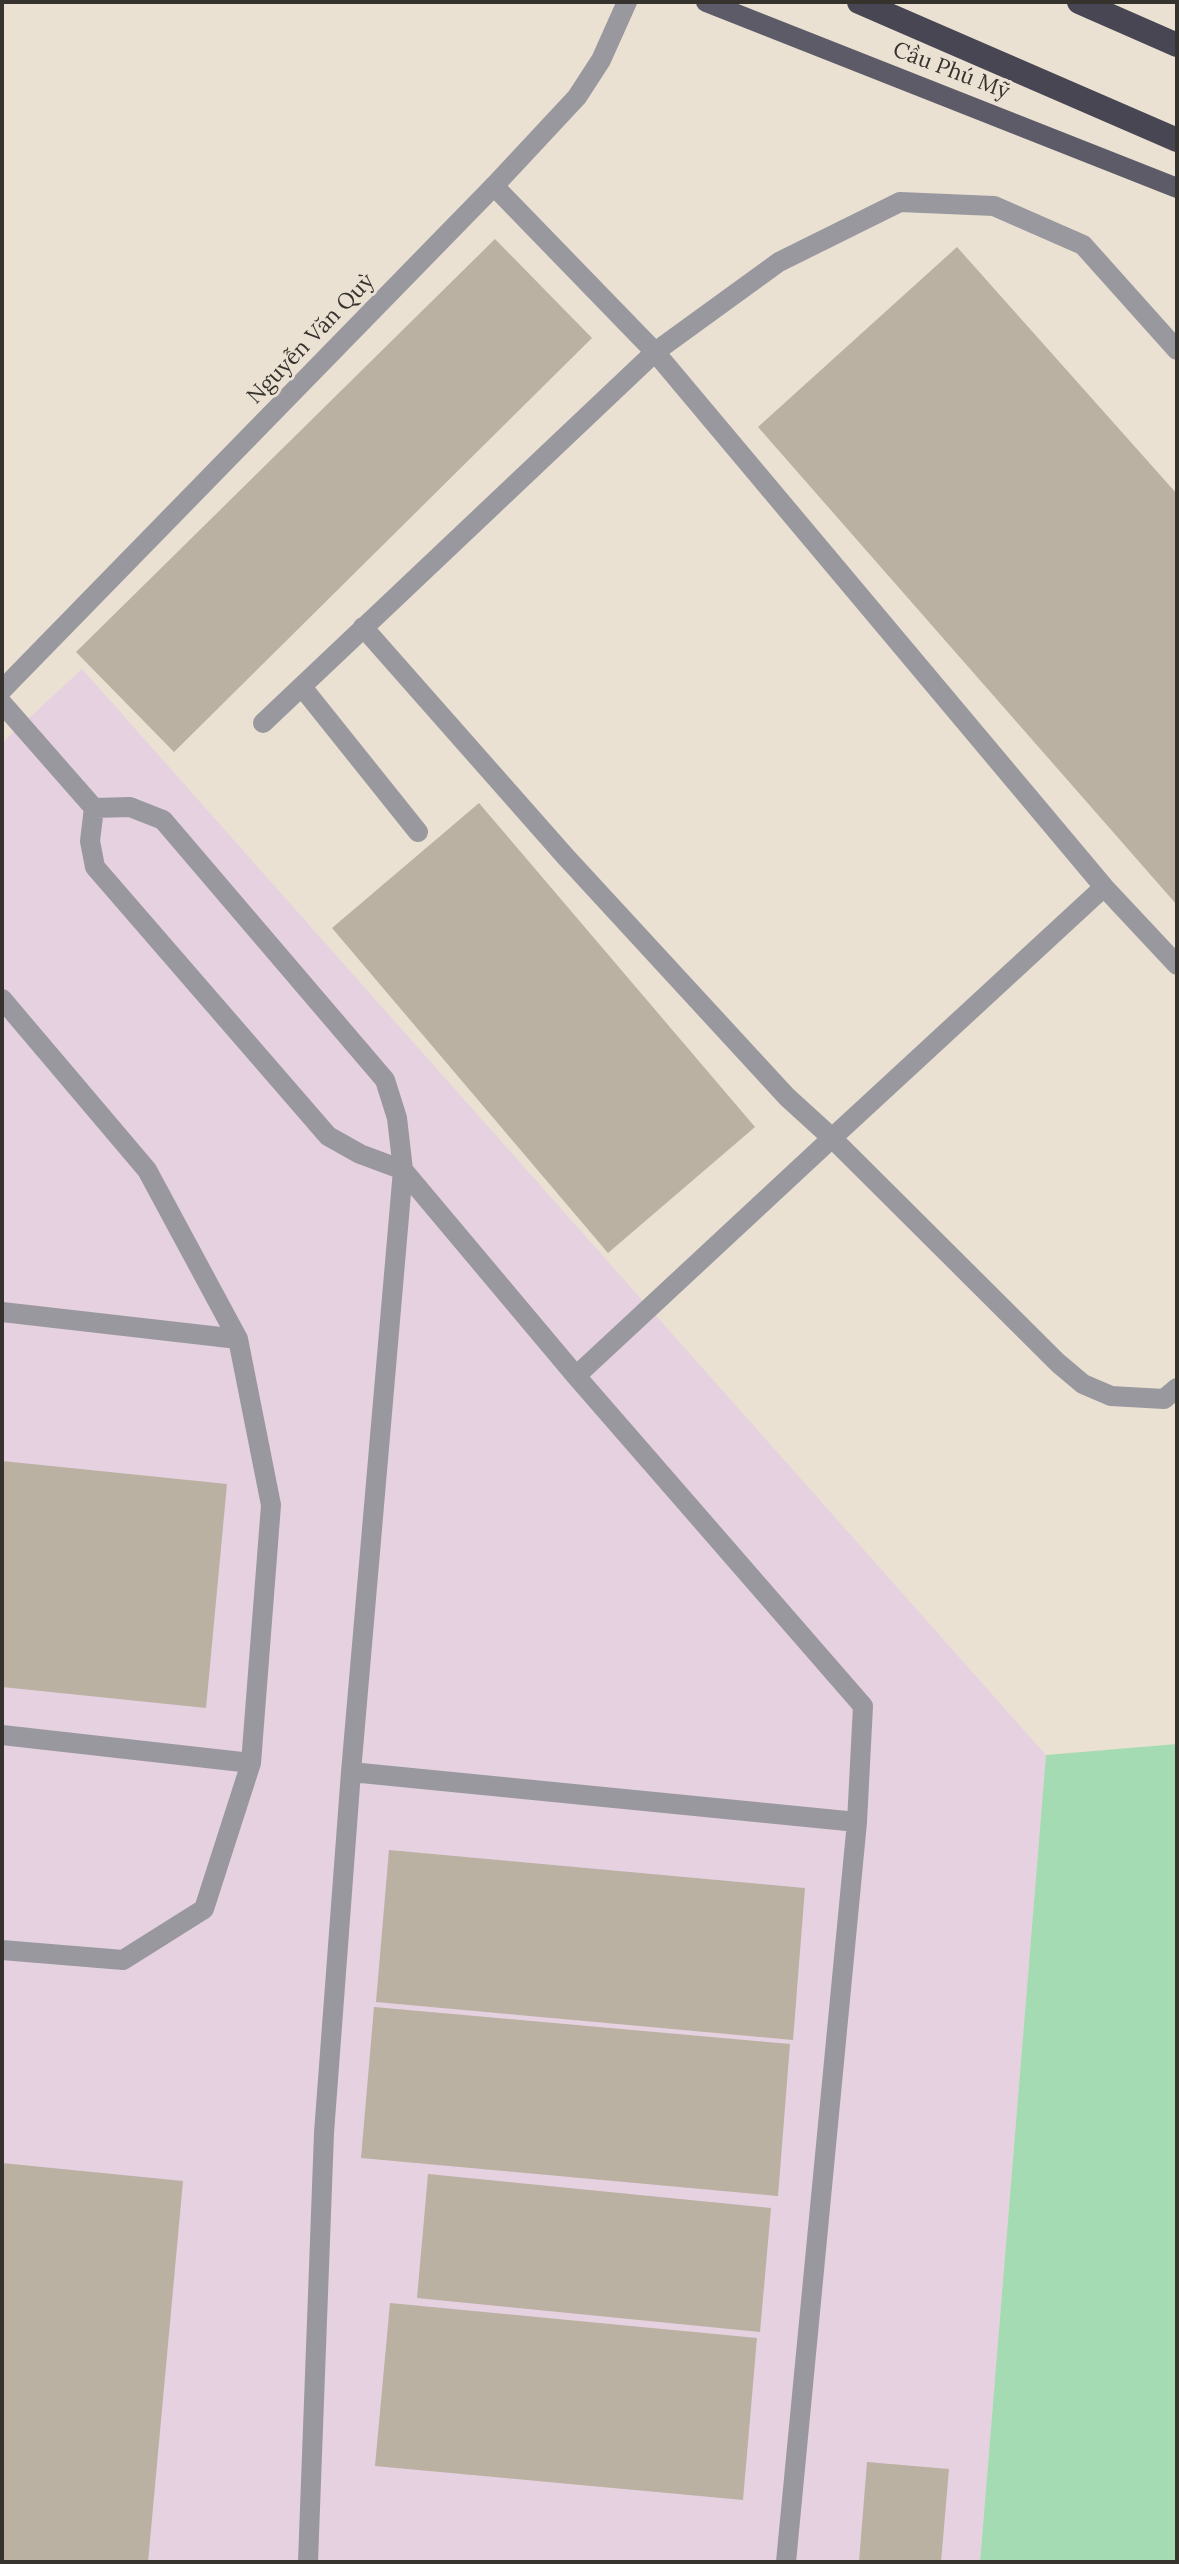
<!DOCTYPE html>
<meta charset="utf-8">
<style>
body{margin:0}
#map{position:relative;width:1179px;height:2564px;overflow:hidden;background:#eae1d3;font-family:Lora,serif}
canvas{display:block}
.frame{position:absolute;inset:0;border:4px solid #36322d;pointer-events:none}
</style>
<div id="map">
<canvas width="1179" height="2564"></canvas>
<div class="frame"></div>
</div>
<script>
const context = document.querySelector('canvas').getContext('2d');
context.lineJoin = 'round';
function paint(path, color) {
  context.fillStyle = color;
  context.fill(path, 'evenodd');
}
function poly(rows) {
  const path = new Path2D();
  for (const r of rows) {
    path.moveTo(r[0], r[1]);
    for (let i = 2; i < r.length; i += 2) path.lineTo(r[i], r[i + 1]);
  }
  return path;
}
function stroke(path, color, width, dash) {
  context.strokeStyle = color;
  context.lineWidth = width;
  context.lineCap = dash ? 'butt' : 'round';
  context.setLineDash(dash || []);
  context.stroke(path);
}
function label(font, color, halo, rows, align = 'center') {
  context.font = font + ' Lora,serif';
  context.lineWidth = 6;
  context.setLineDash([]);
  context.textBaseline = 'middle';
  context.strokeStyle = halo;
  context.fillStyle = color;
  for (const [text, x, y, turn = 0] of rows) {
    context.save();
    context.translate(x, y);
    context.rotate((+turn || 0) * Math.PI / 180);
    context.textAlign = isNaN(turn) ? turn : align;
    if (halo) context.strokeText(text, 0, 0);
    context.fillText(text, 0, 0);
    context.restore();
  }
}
paint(poly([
 [82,669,1046,1755,980,2562,2,2562,2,743]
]), '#e6d1e0');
paint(poly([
 [1177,1744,1177,2562,980,2562,1046,1755]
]), '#a5dbb3');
paint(poly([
 [495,239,592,338,174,752,76,652],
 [957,247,1177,494,1177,905,758,427],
 [479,803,755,1127,608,1253,332,928],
 [2,1461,227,1484,206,1708,2,1687],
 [389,1850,805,1888,793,2040,376,2002],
 [374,2007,790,2044,778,2196,361,2158],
 [2,2163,183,2181,148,2562,2,2562],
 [428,2174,771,2208,760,2332,417,2298],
 [390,2303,757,2338,743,2500,375,2466],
 [867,2462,949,2469,941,2562,859,2562]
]), '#bab1a3');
stroke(poly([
 [494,186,655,352,1104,887,1177,965],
 [363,627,565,856,787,1097,832,1138,1104,887],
 [302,687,418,832],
 [2,703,94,808,90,841,95,867,328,1136,360,1154,403,1170,576,1376,863,1706,857,1822,786,2562],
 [263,723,655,352,779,262,900,202,994,206,1083,245,1177,350],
 [94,808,130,807,163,820,385,1080,397,1118,403,1170,351,1772,324,2133,308,2562],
 [2,999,147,1170,238,1339,271,1505,251,1763,204,1909,123,1960,2,1950],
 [2,1312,238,1339],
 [576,1376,832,1138,1058,1363,1083,1384,1111,1396,1164,1399,1177,1388],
 [2,1735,251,1763],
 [351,1772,857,1822]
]), '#99989f', 20);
stroke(poly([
 [2,690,494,186,577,97,601,60,627,2]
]), '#99989f', 20);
stroke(poly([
 [706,2,1177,188]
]), '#5d5b67', 20);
stroke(poly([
 [859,2,1177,140],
 [1079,2,1177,45]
]), '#484653', 24);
label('22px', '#36322d', '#eae1d3', [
 ["Cầu Phú Mỹ",951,71,21],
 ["Nguyễn Văn Quỳ",311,339,-46]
]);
</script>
